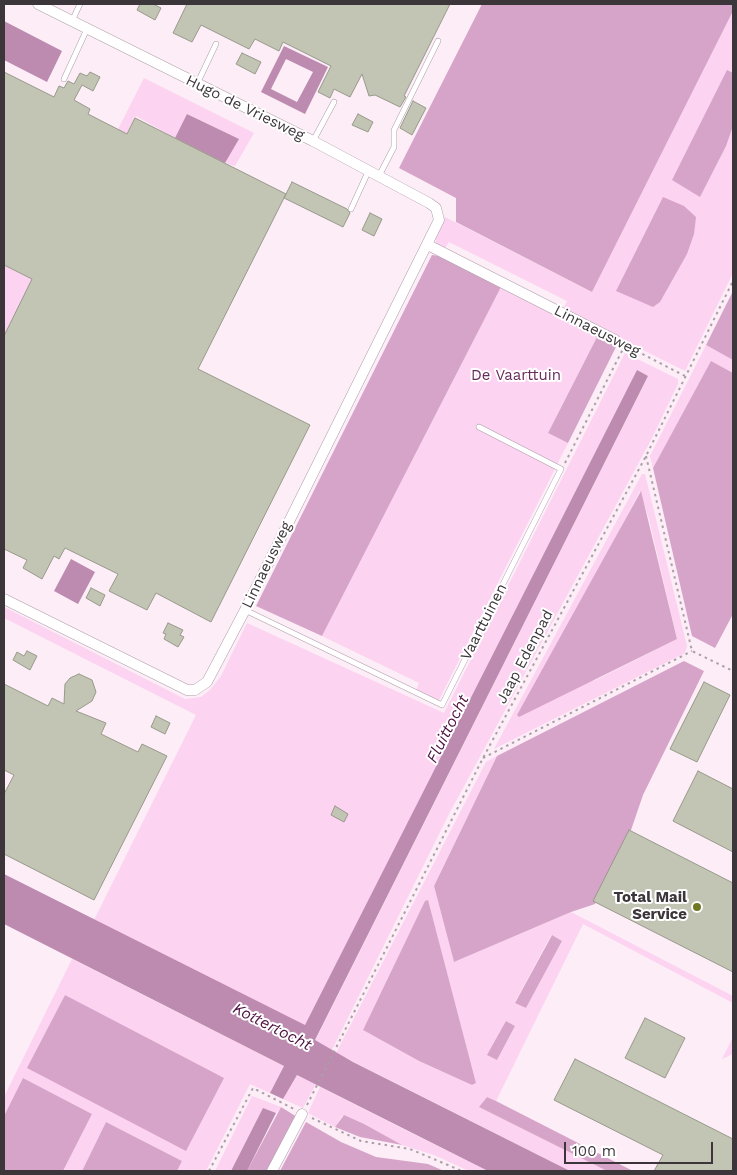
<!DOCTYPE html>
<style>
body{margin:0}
#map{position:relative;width:737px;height:1175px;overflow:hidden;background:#fcedf7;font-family:"Work Sans",sans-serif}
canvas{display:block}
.frame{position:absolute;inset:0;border:5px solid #3c363a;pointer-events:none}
.scale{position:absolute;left:564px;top:1142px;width:149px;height:22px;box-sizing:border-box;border:2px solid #3c363a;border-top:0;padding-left:6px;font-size:15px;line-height:18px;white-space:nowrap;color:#3c363a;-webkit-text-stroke:4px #fff;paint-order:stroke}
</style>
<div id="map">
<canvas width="737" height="1175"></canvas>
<div class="frame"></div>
<div class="scale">100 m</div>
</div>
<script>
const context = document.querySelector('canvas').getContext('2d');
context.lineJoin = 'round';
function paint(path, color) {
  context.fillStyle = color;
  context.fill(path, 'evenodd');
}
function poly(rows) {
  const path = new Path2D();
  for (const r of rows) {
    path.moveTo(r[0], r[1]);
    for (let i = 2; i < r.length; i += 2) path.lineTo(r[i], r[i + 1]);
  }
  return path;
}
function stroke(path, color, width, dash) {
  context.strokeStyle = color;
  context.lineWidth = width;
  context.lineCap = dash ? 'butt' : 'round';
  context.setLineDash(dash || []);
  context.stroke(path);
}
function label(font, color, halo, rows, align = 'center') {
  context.font = font + ' "Work Sans",sans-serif';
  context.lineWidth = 4;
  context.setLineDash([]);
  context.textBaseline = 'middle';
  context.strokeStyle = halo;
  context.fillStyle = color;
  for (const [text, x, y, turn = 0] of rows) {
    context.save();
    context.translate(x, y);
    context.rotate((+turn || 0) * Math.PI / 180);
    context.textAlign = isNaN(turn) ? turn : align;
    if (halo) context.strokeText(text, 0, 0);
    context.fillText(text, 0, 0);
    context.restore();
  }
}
paint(poly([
 [733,11,733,273,685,371,563,310,567,301,449,242,444,250,436,245,436,236,445,217,592,292],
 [144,78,254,133,235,166,225,163,238,139,188,114,175,138,136,116,46,297,28,289,4,337,4,265,40,283],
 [501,287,597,337,548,433,568,443,437,704,415,693,419,683,322,636],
 [706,345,733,360,733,373,711,362,653,468,650,456],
 [625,353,678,379,678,384,651,440,449,814,332,1050,315,1041,648,376,637,371,305,1026,94,920,196,715,4,618,4,607,185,699,201,697,210,690,221,676,247,623,444,713],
 [642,474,645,474,687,646,685,653,494,749],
 [640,491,649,519,677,639,594,681,620,529],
 [497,756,434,886,454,962,571,912,733,996,733,1003,583,924,496,1101,487,1097,480,1107,607,1171,570,1171,336,1053,486,762],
 [428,901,476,1083,472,1085,419,1061,363,1030,425,902],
 [551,935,562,941,526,1008,515,1002],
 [506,1021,515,1026,497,1060],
 [72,959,284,1066,270,1093,250,1084,206,1171,177,1171,182,1161,106,1122,82,1171,63,1171,92,1114,23,1078,4,1116,4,1097],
 [65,995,95,1012,28,1068],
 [733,1037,733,1054,722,1059],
 [297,1075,316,1084,303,1108,283,1099],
 [320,1087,407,1131,488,1171,469,1171,434,1155,402,1145,342,1116,335,1127,308,1113],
 [252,1096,281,1107,276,1113,263,1109,232,1171,215,1171]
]), '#fcd3f0');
paint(poly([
 [482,4,733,4,733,11,592,292,456,222,456,198,399,168],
 [727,70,733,73,733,126,726,146,700,197,672,180],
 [663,197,684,206,696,217,694,234,687,254,660,302,653,307,616,291],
 [432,255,439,256,501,287,322,636,256,606],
 [733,291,733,360,706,345],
 [597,337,616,347,568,443,548,433],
 [711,361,733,373,733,614,715,648,692,636,653,468],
 [641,491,677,639,519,717,517,715],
 [684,661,704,671,643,795,630,833,595,904,571,912,454,962,434,886,497,756],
 [428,900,476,1083,472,1085,419,1061,363,1030,425,901],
 [552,935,562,941,526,1008,515,1003],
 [65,995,224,1078,186,1151,27,1068],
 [506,1021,515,1026,497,1060,487,1055],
 [23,1078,92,1114,63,1171,4,1171,4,1116],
 [487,1097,496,1101,633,1171,607,1171,479,1107],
 [281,1107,297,1117,269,1171,247,1171],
 [344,1115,364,1124,402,1145,360,1137,335,1127],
 [106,1122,182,1161,177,1171,82,1171],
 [306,1122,341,1142,376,1157,428,1164,444,1171,280,1171]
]), '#d7a4c9');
paint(poly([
 [4,21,62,51,47,82,4,60],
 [284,46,328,67,305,114,261,92],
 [286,59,313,72,297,102,271,89],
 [187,114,239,139,225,163,175,138],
 [637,370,648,376,315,1040,353,1062,570,1171,488,1171,297,1075,283,1099,270,1093,284,1066,4,924,4,874,305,1025],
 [71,559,95,572,78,604,54,591],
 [263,1108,276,1113,247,1171,231,1171]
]), '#bc8baf');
const building = poly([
 [140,4,153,4,161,8,155,20,137,10,140,4],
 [187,4,450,4,404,96,406,97,400,107,375,95,369,96,362,74,350,97,334,89,330,98,318,92,331,66,283,42,279,51,255,39,249,49,201,25,192,42,173,33,187,4],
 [242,53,261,62,255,74,236,64,242,53],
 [4,72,54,97,59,86,64,88,68,81,74,84,80,73,87,76,90,72,100,77,93,91,82,85,74,100,90,109,88,114,127,134,135,118,286,194,198,369,310,425,211,622,156,593,147,610,109,591,118,574,65,548,59,559,54,556,42,579,23,568,27,560,4,549,4,336,32,279,4,265,4,72],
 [413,101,426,108,412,135,400,128,413,101],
 [358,114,373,122,368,132,352,125,358,114],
 [292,182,347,209,350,213,343,227,284,198,292,182],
 [370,213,382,219,374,236,362,230,370,213],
 [91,588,105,595,100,606,86,598,91,588],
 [168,623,183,630,180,635,184,637,178,647,164,639,166,634,163,633,168,623],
 [27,651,37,656,30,670,13,660,17,652,24,656,27,651],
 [79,674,92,680,96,692,92,701,76,711,106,723,101,734,138,752,142,744,167,756,94,900,4,854,4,794,14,775,4,770,4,684,48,706,52,698,64,704,65,684,70,678,79,674],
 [704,682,730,695,697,762,670,749,704,682],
 [156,716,170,723,165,734,151,727,156,716],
 [698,771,733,789,733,852,673,821,698,771],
 [335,806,348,814,344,822,331,815,335,806],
 [629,830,733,883,733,972,593,901,629,830],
 [645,1018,685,1038,665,1078,625,1058,645,1018],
 [575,1059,733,1139,733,1171,654,1171,663,1155,554,1100,575,1059]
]);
paint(building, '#c2c4b4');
stroke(building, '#97998a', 1);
const lane = poly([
 [72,21,80,4],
 [64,79,87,29],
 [197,84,216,44],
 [313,141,334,102],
 [379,176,394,147,394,130,438,41],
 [351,209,368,172],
 [245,610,442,705,561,469,479,427]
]);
const street = poly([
 [428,245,615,340],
 [4,599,187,690,195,690,207,682,245,610,439,220,436,208,429,203,313,141,38,4],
 [272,1171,302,1114]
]);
stroke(lane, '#ad9ea8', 6);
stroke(street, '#ad9ea8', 11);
stroke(poly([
 [625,345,685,376],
 [646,456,692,651,733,671],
 [565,463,625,345],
 [483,758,692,651],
 [307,1105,483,758,646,456,733,281],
 [312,1118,361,1141,410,1149,462,1171],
 [209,1171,253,1088,294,1109]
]), '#aba0a7', 2, [2.5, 4]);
stroke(lane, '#fff', 5);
stroke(street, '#fff', 10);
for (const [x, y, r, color] of [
 [697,907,5,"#717822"]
]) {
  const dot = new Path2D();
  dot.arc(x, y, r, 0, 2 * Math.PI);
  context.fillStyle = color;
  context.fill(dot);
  stroke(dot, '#fff', 2);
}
label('15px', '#3c363a', '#fff', [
 ["Hugo de Vriesweg",245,108,26],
 ["Linnaeusweg",597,331,27],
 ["Linnaeusweg",267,565,-64],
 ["Vaarttuinen",484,622,-63],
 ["Jaap Edenpad",525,657,-62]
]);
label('15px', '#672a5a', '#fff', [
 ["De Vaarttuin",516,376]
]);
label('bold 15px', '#3c363a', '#fff', [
 ["Total Mail",687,898],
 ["Service",687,915]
], 'right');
label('italic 16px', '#4e1243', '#fff', [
 ["Fluittocht",448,729,-63],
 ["Kottertocht",272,1027,27]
]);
</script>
